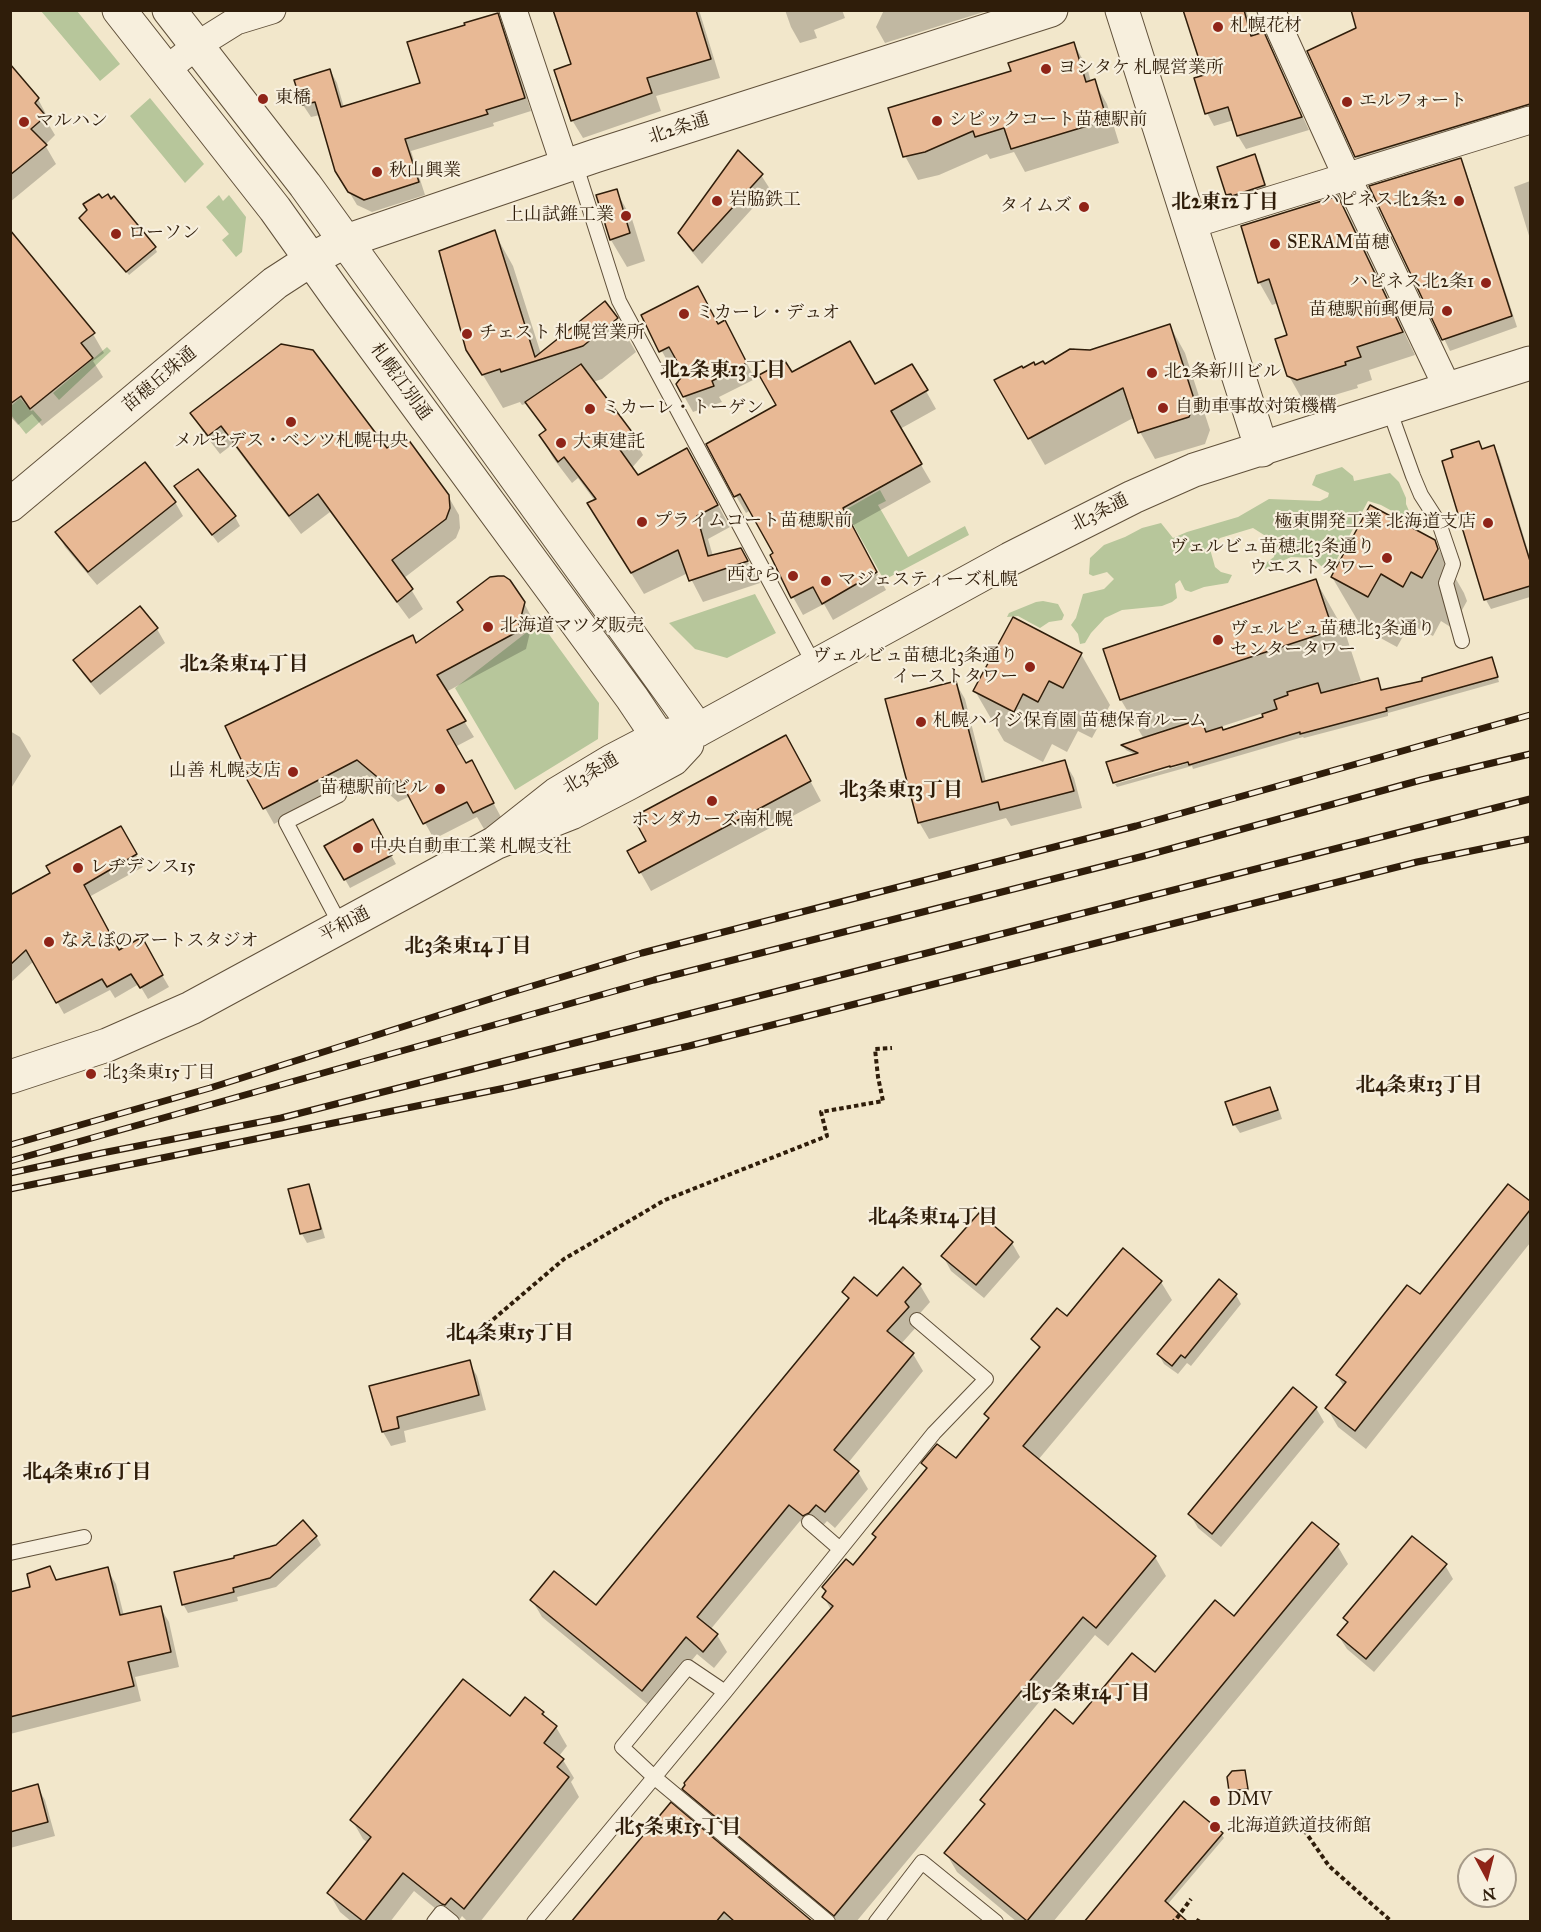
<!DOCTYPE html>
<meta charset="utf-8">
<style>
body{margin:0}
#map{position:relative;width:1541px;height:1932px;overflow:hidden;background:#f2e7cb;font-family:"IM FELL Great Primer",serif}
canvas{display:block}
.frame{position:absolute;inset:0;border:12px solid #2f1d0a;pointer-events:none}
.north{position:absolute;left:1457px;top:1848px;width:60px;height:60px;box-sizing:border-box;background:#f7efdd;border:2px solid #a79b89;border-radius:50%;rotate:173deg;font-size:16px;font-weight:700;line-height:24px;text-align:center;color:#2f1d0a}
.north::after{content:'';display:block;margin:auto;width:21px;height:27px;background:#8f2418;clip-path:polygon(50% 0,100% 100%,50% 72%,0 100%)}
</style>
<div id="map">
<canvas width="1541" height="1932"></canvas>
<div class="frame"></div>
<div class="north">N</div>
</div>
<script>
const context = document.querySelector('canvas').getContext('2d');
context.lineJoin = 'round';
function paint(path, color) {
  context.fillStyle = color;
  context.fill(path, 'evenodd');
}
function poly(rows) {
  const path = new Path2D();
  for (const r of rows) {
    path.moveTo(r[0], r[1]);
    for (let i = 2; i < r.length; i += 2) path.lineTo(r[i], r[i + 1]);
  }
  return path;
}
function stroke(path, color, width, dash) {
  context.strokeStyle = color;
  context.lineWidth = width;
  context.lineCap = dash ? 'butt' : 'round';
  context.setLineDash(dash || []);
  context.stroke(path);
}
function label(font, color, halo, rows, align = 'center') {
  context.font = font + ' "IM FELL Great Primer","Noto Serif JP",serif';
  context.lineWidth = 4.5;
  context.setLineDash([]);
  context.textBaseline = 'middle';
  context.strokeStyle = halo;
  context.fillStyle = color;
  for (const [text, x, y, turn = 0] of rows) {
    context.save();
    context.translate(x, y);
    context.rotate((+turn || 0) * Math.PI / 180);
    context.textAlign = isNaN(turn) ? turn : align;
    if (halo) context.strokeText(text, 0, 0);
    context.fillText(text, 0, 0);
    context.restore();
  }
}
paint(poly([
 [41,11,77,11,120,64,100,81],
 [150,98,204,164,185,183,130,116],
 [219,195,223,201,229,195,246,217,242,252,236,257,222,240,229,234,206,207],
 [107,347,111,351,59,400,53,393],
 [20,398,31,411,33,410,42,420,26,434,11,415,11,406],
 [1342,467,1353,476,1354,481,1390,473,1399,482,1406,498,1406,504,1409,511,1412,522,1381,505,1368,501,1329,574,1313,558,1291,557,1265,569,1263,565,1274,557,1276,548,1272,540,1253,528,1220,538,1210,549,1215,567,1221,572,1232,575,1228,583,1204,587,1191,592,1185,590,1180,580,1175,584,1177,598,1172,602,1162,606,1122,610,1105,618,1091,633,1085,643,1080,644,1078,634,1071,625,1076,618,1083,594,1104,589,1114,579,1107,572,1093,576,1089,574,1090,558,1104,545,1125,537,1142,528,1161,523,1173,538,1187,532,1238,517,1269,499,1320,501,1328,497,1329,493,1312,485,1316,475],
 [880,490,886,501,878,505,908,557,965,526,969,535,884,580,845,510],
 [755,594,776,633,727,658,695,649,669,623],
 [1043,601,1058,604,1064,615,1062,620,1049,622,1040,628,1018,616,1007,617,1009,613,1036,602],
 [540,622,599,703,598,739,515,790,455,688]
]), '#b7c69b');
paint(poly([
 [638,10,699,10,720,78,656,96,661,111,583,138,572,120,573,65],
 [785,10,842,10,845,18,814,30,817,38,800,43,791,27],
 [884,10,990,10,885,43,876,27],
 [1184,10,1246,10,1254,36,1270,47,1309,130,1246,149,1238,136,1234,120,1214,126,1207,113,1205,76],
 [1352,10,1530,10,1530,124,1366,174,1357,157,1309,52,1358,28],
 [497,14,504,27,531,111,493,123,494,126,411,151,425,195,372,212,357,205,345,185,320,115,311,117,303,105,330,70,337,83,344,108,422,84,467,26],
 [1074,44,1087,67,1091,82,1094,81,1107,104,1119,143,1025,172,1014,152,990,159,987,154,939,175,918,180,905,156,1013,72],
 [10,67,38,99,48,118,46,120,55,135,45,145,56,164,10,202],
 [1254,156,1260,165,1269,195,1233,204,1227,195],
 [1460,160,1466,171,1517,327,1450,351,1371,187],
 [761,175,770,189,702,264,688,247,680,233],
 [1530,181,1530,239,1514,187],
 [616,191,632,219,645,261,627,267,611,240],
 [1338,197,1351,220,1415,355,1369,370,1372,380,1357,385,1358,388,1311,402,1302,399,1289,376,1289,336,1278,303,1272,305,1259,282],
 [83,222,155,248,157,252,129,275],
 [494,232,513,266,541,354,616,318,636,352,602,379,593,382,630,432,643,455,631,469,637,477,700,472,730,527,708,539,713,556,741,550,760,583,703,602,688,573,644,594,602,526,595,501,578,478,572,483,553,458,541,436,546,432,528,403,522,405,520,402,503,408,467,349],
 [17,240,93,334,104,353,93,361,103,377,42,426,32,414,18,425,10,416,10,245],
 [643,316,718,326,734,338,755,379,719,397,722,402,693,412,684,396,685,374,679,362,670,366],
 [1170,326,1185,353,1210,430,1205,444,1155,459,1140,432,1135,417,1045,465,997,381,1035,367,1045,366,1074,348,1079,355],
 [912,366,936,409,900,429,931,482,852,526,886,590,833,620,824,604,803,615,793,597,775,554,751,510,746,513,736,496,791,374,875,386],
 [192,413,386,450,448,496,459,515,460,528,456,538,404,578,423,609,409,619,330,512,301,534,233,444,220,454,203,432],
 [1479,443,1483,450,1494,447,1499,456,1530,557,1530,597,1491,609,1486,600,1444,462],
 [176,487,235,517,240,526,218,543],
 [175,502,183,516,97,585,65,547,57,533],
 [1434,541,1464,593,1467,601,1452,628,1441,621,1433,636,1410,624,1397,647,1362,628,1332,577],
 [1316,581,1345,632,1361,681,1353,683,1354,686,1378,680,1382,692,1494,664,1499,682,1388,713,1388,716,1304,738,1303,737,1193,769,1192,766,1117,787,1115,784,1196,761,1136,755,1126,750,1123,746,1144,739,1121,700],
 [1263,713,1265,718,1222,731,1220,727],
 [524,603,533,620,526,649,446,692,474,737,455,747,466,765,480,778,502,819,484,829,477,817,434,839,410,796,398,802,367,775,274,824,247,776,417,644],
 [140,608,157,629,165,643,100,695,83,674,75,660],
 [1081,654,1110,705,1092,738,1078,731,1067,752,1052,744,1043,762,1004,741,975,691],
 [955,682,965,699,986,782,1064,761,1074,778,1082,808,1011,826,1006,818,929,839,919,822],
 [10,731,20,737,31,756,10,790],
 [797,756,821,801,651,891,629,852],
 [372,821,396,864,350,888,326,846],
 [121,828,143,867,89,897,119,951,141,939,169,987,148,999,139,984,115,998,110,990,64,1014,34,961,10,983,10,896,52,874],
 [1270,1089,1275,1098,1282,1119,1240,1133,1234,1124],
 [308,1186,313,1195,325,1238,307,1243,302,1234,290,1191],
 [1508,1186,1530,1203,1530,1243,1366,1449,1338,1427,1327,1408,1344,1387,1337,1375,1420,1296],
 [1012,1243,1020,1257,984,1298,951,1271,943,1256],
 [1161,1282,1172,1300,1038,1460,1155,1557,1166,1576,1108,1646,1095,1635,856,1922,831,1922,695,1808,684,1789,831,1610,824,1597,853,1567,877,1539,874,1534,927,1471,923,1464,956,1460,989,1420,986,1414,1040,1350,1033,1339,1067,1318],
 [920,1285,930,1302,915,1319,918,1325,901,1344,913,1354,923,1371,848,1463,858,1472,868,1489,835,1528,827,1521,819,1530,814,1532,800,1521,710,1630,717,1635,727,1652,714,1668,697,1654,652,1708,542,1617,532,1600,596,1607,849,1301,844,1292,877,1298],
 [1236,1295,1241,1304,1191,1366,1187,1363,1178,1374,1164,1364,1159,1355],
 [469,1362,477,1376,486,1410,404,1431,406,1442,391,1446,383,1432,371,1388],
 [1316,1408,1324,1422,1221,1547,1198,1528,1190,1514],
 [316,1536,321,1545,276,1587,237,1597,238,1601,188,1613,183,1604,236,1559],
 [1337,1545,1348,1564,1053,1922,1017,1922,957,1872,946,1853,986,1806,982,1800,1073,1726,1156,1674],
 [1445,1565,1453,1579,1374,1672,1347,1649,1338,1635,1348,1623,1345,1618],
 [49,1567,57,1582,107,1569,116,1584,124,1616,160,1607,169,1622,179,1667,135,1677,141,1701,10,1734,10,1660,32,1588],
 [525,1699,543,1713,547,1720,556,1727,567,1746,559,1756,563,1760,574,1778,571,1782,579,1797,480,1922,468,1922,462,1916,458,1922,452,1922,414,1891,390,1922,352,1922,340,1912,329,1893,368,1843,363,1839,352,1820,510,1718],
 [1244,1771,1249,1792,1233,1794,1230,1790],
 [37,1786,45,1800,55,1836,10,1848,10,1793],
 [671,1805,811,1922,573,1922],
 [1221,1834,1224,1838,1167,1905,1086,1922]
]), '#0003');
const building = poly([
 [553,10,696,10,711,59,647,78,652,93,571,121,554,70,571,64,553,10],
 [1183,10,1244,10,1251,36,1264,32,1302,117,1237,136,1228,107,1205,114,1194,78,1204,75,1183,10],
 [1351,10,1530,10,1530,104,1355,157,1307,51,1356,28,1351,10],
 [498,13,525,98,486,110,488,114,405,139,419,182,364,200,348,192,335,171,315,102,302,105,294,80,330,69,341,107,420,83,407,42,465,25,464,23,498,13],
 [1074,42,1086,82,1095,79,1107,120,1011,149,1004,128,975,137,973,131,925,152,903,157,888,108,1011,71,1008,63,1074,42],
 [10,64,39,98,35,103,46,116,31,129,47,145,10,175,10,64],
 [738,150,763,174,693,251,678,233,738,150],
 [1255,154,1265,185,1232,196,1231,194,1226,195,1217,167,1255,154],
 [1461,158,1512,316,1442,340,1369,186,1461,158],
 [617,189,630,233,610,240,596,195,617,189],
 [99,194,102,198,108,194,111,199,114,196,156,247,126,272,79,218,87,210,83,204,99,194],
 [1338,196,1403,332,1357,347,1361,357,1345,362,1346,365,1297,380,1287,376,1275,339,1287,335,1269,279,1258,283,1241,226,1338,196],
 [10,230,95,333,81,343,93,358,30,409,21,396,10,404,10,230],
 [495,230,535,357,605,301,618,318,583,346,501,372,500,369,482,375,466,350,439,251,495,230],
 [698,286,718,324,725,320,747,363,712,381,714,386,683,397,676,384,684,374,669,347,659,352,641,315,698,286],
 [1170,324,1195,402,1189,417,1138,433,1123,388,1028,439,994,380,1022,366,1023,368,1034,362,1035,365,1043,361,1045,364,1070,349,1090,350,1170,324],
 [850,341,875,384,912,364,928,390,891,411,922,464,843,508,877,572,822,604,813,587,791,598,770,555,773,553,740,494,734,497,706,444,776,405,759,375,785,361,792,372,850,341],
 [281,344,313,350,387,448,405,435,449,495,450,508,446,519,392,560,413,589,397,602,318,494,289,516,221,426,208,436,190,413,281,344],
 [581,364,632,432,618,447,638,475,687,448,718,505,697,516,708,556,741,548,748,561,689,581,678,550,631,573,587,503,596,499,564,457,558,462,539,435,546,430,525,402,581,364],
 [1479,441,1482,449,1494,445,1530,561,1530,586,1484,600,1442,461,1453,457,1451,450,1479,441],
 [145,462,176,502,88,572,55,532,145,462],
 [198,469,236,516,212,535,174,486,198,469],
 [1370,505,1435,540,1438,549,1422,578,1411,572,1403,587,1381,574,1368,597,1331,577,1370,505],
 [498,576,504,576,510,580,525,602,517,632,437,675,466,721,447,730,466,763,472,760,494,803,473,813,467,802,423,824,400,780,388,786,357,760,263,809,245,776,248,774,225,726,413,635,416,643,463,610,457,602,490,577,498,576],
 [1316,579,1333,630,1120,700,1103,649,1316,579],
 [140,606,158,628,91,682,73,660,140,606],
 [1013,617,1082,653,1063,688,1049,681,1038,702,1023,694,1014,712,973,691,1013,617],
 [1492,657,1498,677,1386,708,1387,711,1300,734,1300,732,1189,765,1188,762,1170,767,1170,766,1113,783,1106,762,1138,753,1121,745,1201,719,1206,732,1222,727,1223,730,1263,717,1262,714,1277,709,1274,700,1288,695,1287,692,1318,683,1321,693,1378,678,1381,690,1422,681,1422,678,1492,657],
 [956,681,982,782,1065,760,1074,791,1000,810,998,802,918,823,885,699,956,681],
 [786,735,811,781,639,873,627,851,646,841,633,817,786,735],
 [373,819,392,855,344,880,324,846,373,819],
 [121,826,137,854,84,885,119,950,142,937,163,975,140,988,131,974,107,987,102,979,56,1003,26,950,10,965,10,895,50,873,46,866,121,826],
 [1270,1087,1278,1110,1233,1125,1225,1102,1270,1087],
 [309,1184,321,1229,300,1234,288,1189,309,1184],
 [1508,1184,1530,1201,1530,1210,1355,1431,1325,1408,1346,1382,1336,1375,1407,1285,1420,1294,1508,1184],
 [979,1213,1013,1242,976,1285,941,1256,979,1213],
 [1123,1248,1162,1281,1023,1446,1156,1556,1096,1628,1083,1617,834,1916,682,1789,685,1785,684,1783,833,1606,822,1597,826,1591,822,1587,846,1559,853,1565,876,1537,872,1534,927,1468,921,1463,937,1444,956,1458,989,1418,984,1414,1040,1347,1031,1339,1057,1308,1067,1316,1123,1248],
 [903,1267,921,1284,905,1302,909,1307,887,1331,914,1353,834,1450,859,1471,825,1512,816,1505,809,1513,803,1516,789,1505,697,1617,718,1634,703,1652,686,1637,642,1691,530,1600,554,1571,596,1605,849,1298,842,1292,854,1277,877,1296,903,1267],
 [1219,1279,1237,1294,1185,1358,1181,1355,1172,1366,1157,1354,1219,1279],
 [470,1360,479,1395,397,1417,399,1428,382,1432,369,1386,470,1360],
 [1293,1387,1317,1407,1212,1534,1188,1514,1293,1387],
 [303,1520,317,1536,270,1578,233,1588,234,1592,182,1605,174,1572,234,1558,234,1556,276,1545,303,1520],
 [1312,1522,1339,1544,1027,1921,944,1853,985,1804,980,1800,1055,1709,1073,1724,1132,1653,1155,1672,1215,1600,1234,1616,1312,1522],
 [1412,1536,1447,1564,1366,1659,1337,1635,1348,1622,1343,1618,1412,1536],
 [50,1566,56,1580,108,1567,120,1615,161,1606,171,1652,128,1662,134,1686,10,1717,10,1592,30,1587,27,1574,50,1566],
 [463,1679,510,1716,525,1697,544,1712,542,1714,557,1726,544,1743,564,1759,557,1767,569,1777,464,1909,451,1898,445,1905,442,1904,403,1873,364,1922,327,1893,371,1837,350,1820,463,1679],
 [1245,1770,1248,1789,1229,1791,1227,1777,1232,1771,1245,1770],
 [38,1784,48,1822,10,1832,10,1792,38,1784],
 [1184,1801,1223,1833,1165,1901,1188,1922,1084,1922,1184,1801],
 [671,1802,813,1922,735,1922,724,1912,716,1922,571,1922,671,1802]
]);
paint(building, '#e8b995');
stroke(building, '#2f1d0a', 1.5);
const service = poly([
 [575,163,619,301,815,666],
 [1389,409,1413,476,1421,495,1439,523,1453,564,1446,583,1462,641],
 [339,795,286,822,341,926],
 [809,1522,840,1549],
 [10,1553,84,1537],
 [725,1692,688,1667,622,1747,654,1777,828,1922],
 [434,1922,441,1913,452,1922],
 [534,1922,725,1692,934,1433,986,1379,917,1320],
 [876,1922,922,1862,996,1922]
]);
const minor = poly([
 [513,10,565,166],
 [1271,10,1347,177,1448,389],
 [166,70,196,46,236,21,272,10],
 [1190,225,1530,120]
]);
const tertiary = poly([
 [119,10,275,209,339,299,632,698,673,759],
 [169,10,305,185,698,730],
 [1122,10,1262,450],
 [10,505,275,283,312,259,346,241,595,156,1051,10],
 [495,843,557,794,612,761,658,737,698,730,1010,559,1133,497,1194,470,1530,363],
 [10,1077,107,1045,191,1008,495,843,571,813,627,784,673,759,687,744]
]);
stroke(service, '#60503a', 16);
stroke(minor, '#60503a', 29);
stroke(tertiary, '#60503a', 35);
stroke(poly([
 [476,1334,564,1259,665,1200,827,1136,821,1112,883,1101,878,1077,875,1049,892,1048],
 [1304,1830,1329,1866,1392,1922],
 [1172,1920,1174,1922,1191,1899],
 [1197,1922,1199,1919]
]), '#2f1d0a', 4, [4.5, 3]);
stroke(service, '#f7efdd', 14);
stroke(minor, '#f7efdd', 27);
stroke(tertiary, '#f7efdd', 33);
const rail = poly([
 [10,1145,210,1088,509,993,642,953,1136,826,1530,715],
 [10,1161,654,980,1144,856,1421,780,1530,754],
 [10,1173,102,1153,281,1118,1530,799],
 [10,1189,510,1087,689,1046,1417,862,1530,839]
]);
stroke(rail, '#2f1d0a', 7);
stroke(rail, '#f7efdd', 4.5, [14]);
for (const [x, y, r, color] of [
 [1218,27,6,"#8f2418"],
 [1046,69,6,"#8f2418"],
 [263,99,6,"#8f2418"],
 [1347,102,6,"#8f2418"],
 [937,121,6,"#8f2418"],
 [24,122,6,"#8f2418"],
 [377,172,6,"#8f2418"],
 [717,201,6,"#8f2418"],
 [1459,201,6,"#8f2418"],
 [1084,207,6,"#8f2418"],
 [626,216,6,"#8f2418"],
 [116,234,6,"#8f2418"],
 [1275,244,6,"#8f2418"],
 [1486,283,6,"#8f2418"],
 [1447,311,6,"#8f2418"],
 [684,314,6,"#8f2418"],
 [467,334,6,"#8f2418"],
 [1152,373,6,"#8f2418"],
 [1163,408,6,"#8f2418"],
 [590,409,6,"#8f2418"],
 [291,422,6,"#8f2418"],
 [561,443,6,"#8f2418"],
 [642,522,6,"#8f2418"],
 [1488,523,6,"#8f2418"],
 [1387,558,6,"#8f2418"],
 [793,576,6,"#8f2418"],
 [826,581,6,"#8f2418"],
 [488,627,6,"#8f2418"],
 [1218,640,6,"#8f2418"],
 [1030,667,6,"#8f2418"],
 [921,722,6,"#8f2418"],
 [293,772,6,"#8f2418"],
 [440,789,6,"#8f2418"],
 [712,801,6,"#8f2418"],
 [358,848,6,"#8f2418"],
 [78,868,6,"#8f2418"],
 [49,942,6,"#8f2418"],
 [91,1074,6,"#8f2418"],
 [1215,1801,6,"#8f2418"],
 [1215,1827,6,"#8f2418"]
]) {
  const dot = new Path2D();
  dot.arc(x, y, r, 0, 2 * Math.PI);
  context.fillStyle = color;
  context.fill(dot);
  stroke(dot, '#f7efdd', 2);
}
label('18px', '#2f1d0a', '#f7efdd', [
 ["札幌花材",1230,27],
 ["ヨシタケ 札幌営業所",1058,69],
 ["東橋",275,99],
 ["エルフォート",1359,102],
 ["シビックコート苗穂駅前",949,121],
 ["マルハン",36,122],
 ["秋山興業",389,172],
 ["岩脇鉄工",729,201],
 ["ハピネス北2条2",1447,201,"right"],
 ["タイムズ",1072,207,"right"],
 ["上山試錐工業",614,216,"right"],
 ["ローソン",128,234],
 ["SERAM苗穂",1287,244],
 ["ハピネス北2条1",1474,283,"right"],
 ["苗穂駅前郵便局",1435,311,"right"],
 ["ミカーレ・デュオ",696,314],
 ["チェスト 札幌営業所",479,334],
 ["北2条新川ビル",1164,373],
 ["自動車事故対策機構",1175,408],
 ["ミカーレ・トーゲン",602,409],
 ["メルセデス・ベンツ札幌中央",291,442,"center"],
 ["大東建託",573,443],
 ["プライムコート苗穂駅前",654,522],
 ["極東開発工業 北海道支店",1476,523,"right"],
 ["ヴェルビュ苗穂北3条通り",1375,548,"right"],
 ["ウエストタワー",1375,569,"right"],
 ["西むら",781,576,"right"],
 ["マジェスティーズ札幌",838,581],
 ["北海道マツダ販売",500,627],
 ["ヴェルビュ苗穂北3条通り",1230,630],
 ["センタータワー",1230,651],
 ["ヴェルビュ苗穂北3条通り",1018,657,"right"],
 ["イーストタワー",1018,678,"right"],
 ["札幌ハイジ保育園 苗穂保育ルーム",933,722],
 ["山善 札幌支店",281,772,"right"],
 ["苗穂駅前ビル",428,789,"right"],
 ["ホンダカーズ南札幌",712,821,"center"],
 ["中央自動車工業 札幌支社",370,848],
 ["レヂデンス15",90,868],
 ["なえぼのアートスタジオ",61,942],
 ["北3条東15丁目",103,1074],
 ["DMV",1227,1801],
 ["北海道鉄道技術館",1227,1827]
], 'left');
label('18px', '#2f1d0a', '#f7efdd', [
 ["北2条通",679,129,-18],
 ["苗穂丘珠通",160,380,-40],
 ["札幌江別通",400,382,54],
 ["北3条通",1100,513,-27],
 ["北3条通",591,774,-31],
 ["平和通",345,925,-28]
]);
label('bold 20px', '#2f1d0a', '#f7efdd', [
 ["北2東12丁目",1225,203],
 ["北2条東13丁目",723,371],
 ["北2条東14丁目",244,665],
 ["北3条東13丁目",901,791],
 ["北3条東14丁目",468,947],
 ["北4条東13丁目",1419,1086],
 ["北4条東14丁目",933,1218],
 ["北4条東15丁目",510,1334],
 ["北4条東16丁目",87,1473],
 ["北5条東14丁目",1086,1694],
 ["北5条東15丁目",678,1828]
]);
</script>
